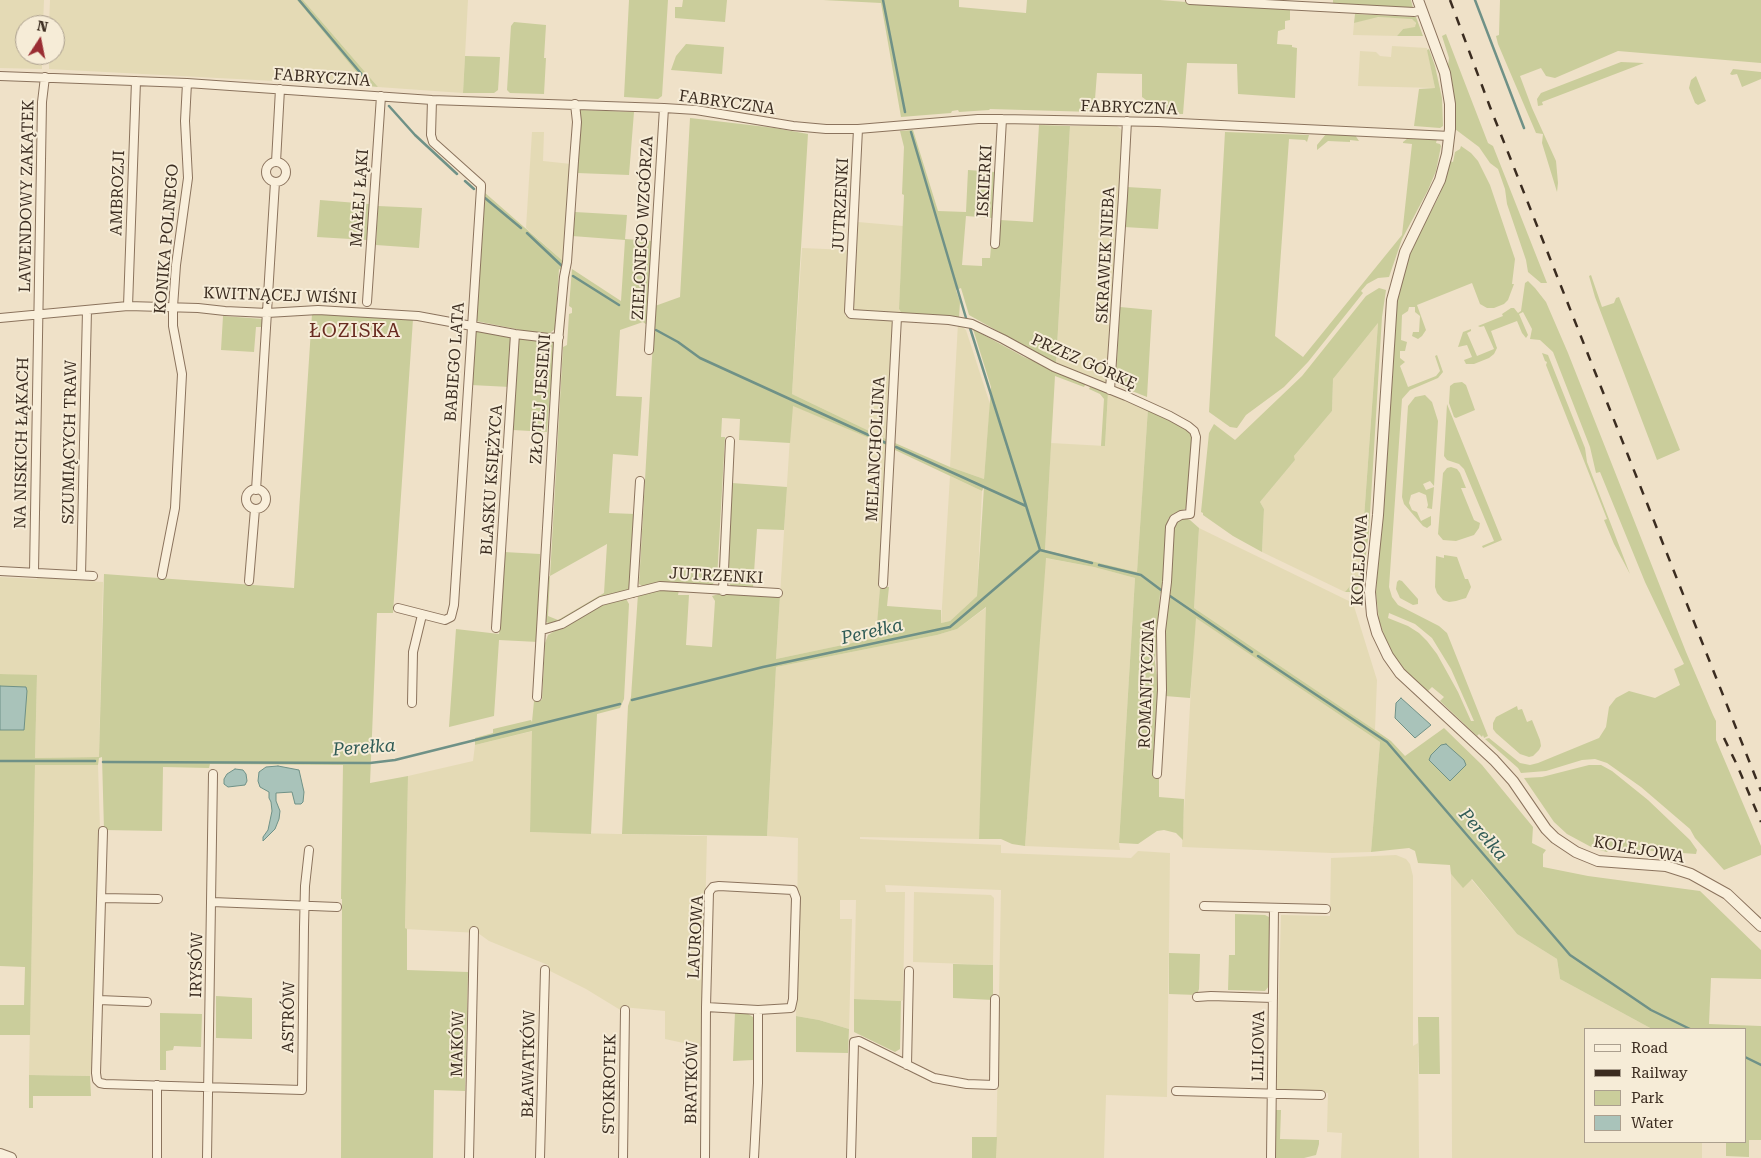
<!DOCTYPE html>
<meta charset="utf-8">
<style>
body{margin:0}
#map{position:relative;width:1761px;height:1158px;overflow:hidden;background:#efe1c8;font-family:"Roboto Serif",serif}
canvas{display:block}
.legend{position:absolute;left:1584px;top:1028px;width:162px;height:115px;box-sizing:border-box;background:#f6ecd7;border:1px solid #ab9f8e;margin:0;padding:6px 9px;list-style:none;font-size:15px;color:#3b2c20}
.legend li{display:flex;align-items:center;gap:10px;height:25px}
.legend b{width:25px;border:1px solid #ab9f8e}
.north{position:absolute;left:15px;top:15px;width:50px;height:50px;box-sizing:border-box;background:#f6ecd7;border:1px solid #ab9f8e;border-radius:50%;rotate:11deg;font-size:14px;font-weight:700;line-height:20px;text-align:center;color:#3b2c20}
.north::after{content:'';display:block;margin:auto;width:18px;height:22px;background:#9a2d33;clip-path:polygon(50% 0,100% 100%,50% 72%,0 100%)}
</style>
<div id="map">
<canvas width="1761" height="1158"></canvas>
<ul class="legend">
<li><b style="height:6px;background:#f9efdb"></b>Road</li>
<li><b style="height:6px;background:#3b2c20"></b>Railway</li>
<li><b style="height:14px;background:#cacd9b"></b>Park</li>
<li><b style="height:14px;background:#a9c3ba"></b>Water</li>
</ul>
<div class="north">N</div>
</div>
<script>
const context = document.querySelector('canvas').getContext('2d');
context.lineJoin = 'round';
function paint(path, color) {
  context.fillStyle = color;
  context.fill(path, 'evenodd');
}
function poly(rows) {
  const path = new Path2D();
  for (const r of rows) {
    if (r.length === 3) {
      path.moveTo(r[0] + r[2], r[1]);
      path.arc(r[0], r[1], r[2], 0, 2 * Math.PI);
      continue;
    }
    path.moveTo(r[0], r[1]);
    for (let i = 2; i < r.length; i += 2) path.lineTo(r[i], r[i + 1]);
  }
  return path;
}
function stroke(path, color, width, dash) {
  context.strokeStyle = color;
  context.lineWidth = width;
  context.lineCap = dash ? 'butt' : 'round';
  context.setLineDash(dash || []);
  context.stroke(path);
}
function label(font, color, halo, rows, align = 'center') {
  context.font = font + ' "Roboto Serif",serif';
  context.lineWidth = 4;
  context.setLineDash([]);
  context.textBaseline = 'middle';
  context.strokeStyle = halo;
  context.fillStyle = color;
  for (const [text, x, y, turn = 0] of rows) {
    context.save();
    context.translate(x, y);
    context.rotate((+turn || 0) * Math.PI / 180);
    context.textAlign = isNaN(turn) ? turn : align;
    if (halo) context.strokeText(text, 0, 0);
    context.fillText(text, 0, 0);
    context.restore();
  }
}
paint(poly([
 [0,0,44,0,43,25,25,25,25,55,42,55,42,69,0,68],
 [50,0,297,0,368,86,49,69,49,55,55,55,55,25,49,25],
 [303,0,468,0,463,93,378,87],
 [1373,17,1409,18,1414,20,1416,25,1415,28,1403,29,1397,36,1353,35,1354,23],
 [1392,46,1427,48,1435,88,1358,86,1360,51,1376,52,1380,56,1391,57],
 [1070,126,1117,126,1122,130,1123,134,1109,386,1056,363],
 [532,132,544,132,543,161,571,164,564,262,526,228],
 [858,222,903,226,899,309,902,314,856,311,853,306],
 [802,248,849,250,845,316,894,320,888,440,792,394],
 [958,323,966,330,990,404,984,479,950,467],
 [1378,323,1360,574,1345,592,1262,552,1264,509,1260,502,1295,460,1294,456,1332,411,1333,379],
 [1108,392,1148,408,1137,572,1045,550,1051,443,1105,446],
 [792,405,888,446,877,638,776,659],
 [950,476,982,491,977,596,950,621,941,623],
 [1199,528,1353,603,1377,680,1375,730,1194,608],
 [1045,558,1094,567,1135,578,1119,843,1120,850,1025,846],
 [0,577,37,579,37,577,103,582,99,757,35,758,37,676,0,674],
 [987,607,979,839,860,837,860,839,1001,845,1001,853,1131,858,1138,851,1170,853,1167,1097,1106,1095,1104,1158,996,1158,1001,890,885,885,886,892,905,892,903,1000,901,1001,854,999,856,900,840,900,840,919,852,919,849,1029,819,1020,796,1016,798,838,767,836,776,667,937,635,957,629],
 [1195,617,1380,742,1371,852,1332,853,1182,847],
 [533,731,530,832,707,836,702,1047,665,1039,665,1011,622,1007,622,1011,586,989,548,970,548,965,489,941,478,933,405,929,408,776,473,761,475,745],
 [35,765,98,765,100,829,92,1061,90,1076,29,1075],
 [1396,855,1406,859,1410,864,1413,876,1413,1046,1418,1043,1419,1158,1341,1158,1342,1133,1327,1132,1328,1093,1276,1092,1281,915,1330,916,1331,858],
 [1451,874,1463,887,1471,879,1517,934,1557,959,1560,979,1652,1029,1585,1029,1585,1142,1702,1142,1702,1158,1452,1158],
 [914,892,991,895,994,898,993,965,913,962]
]), '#e4dab5');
paint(poly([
 [297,0,303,0,378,87,368,86],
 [629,0,668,0,662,96,658,99,624,97],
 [683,0,727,0,725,22,675,18,675,7,682,7],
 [823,0,959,0,959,7,1026,13,1027,0,1160,0,1290,10,1290,20,1285,21,1285,29,1278,31,1277,44,1292,45,1292,47,1297,48,1295,98,1238,94,1237,64,1187,63,1183,114,1172,114,1165,109,1153,105,1142,97,1142,74,1097,73,1094,112,990,109,989,110,959,112,958,110,952,111,951,113,901,117,881,3],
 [1333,0,1411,0,1413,8,1411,9,1333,4],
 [1500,0,1761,0,1761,63,1618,51,1555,78,1546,76,1541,68,1520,76,1532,108,1556,161,1558,183,1557,192,1542,143,1543,134,1536,133,1498,44,1496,36,1499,35],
 [1355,14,1416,17,1423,36,1397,36,1403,29,1415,27,1416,23,1412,19,1378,17,1354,23],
 [514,22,546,25,544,58,546,58,544,94,510,93,507,90,511,26],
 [1446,34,1488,143,1493,146,1547,283,1541,283,1528,272,1526,260,1507,204,1505,189,1498,169,1490,163,1479,147,1455,129,1451,75,1448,66,1449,58,1442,36],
 [686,44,724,47,722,74,671,70,676,56],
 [1429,49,1435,66,1442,98,1443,126,1440,128,1414,126,1419,89,1435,88,1427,50],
 [465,56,500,57,498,90,494,93,463,93],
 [1621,62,1644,63,1542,102,1543,105,1538,106,1537,99,1541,93],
 [1733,69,1761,72,1761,79,1742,87,1737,74,1732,75,1730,74],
 [1696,76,1706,101,1698,105,1695,103,1689,88,1691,80],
 [580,110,634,112,629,175,577,173],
 [690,118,775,128,808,134,792,394,888,440,888,446,793,406,790,443,739,440,740,419,722,418,721,437,725,437,717,579,712,585,663,582,642,586,639,584,655,306,680,297],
 [1039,125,1070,126,1056,363,1026,347,969,315,961,288,956,290,960,302,959,318,902,314,899,309,904,195,902,194,904,147,900,131,913,130,938,211,966,212,968,170,995,172,992,218,966,216,962,265,982,266,982,258,990,258,991,247,998,247,1000,220,1033,222],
 [1225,132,1309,135,1307,142,1305,140,1289,139,1275,336,1303,357,1402,235,1412,144,1403,143,1403,142,1408,138,1437,139,1436,143,1440,144,1441,146,1436,171,1428,190,1402,239,1389,277,1378,278,1367,284,1361,291,1363,293,1308,362,1284,387,1246,415,1237,428,1230,427,1209,412],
 [1326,134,1355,135,1359,141,1350,140,1350,142,1328,141,1317,150,1317,145],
 [1461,146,1471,153,1478,161,1490,185,1515,259,1512,284,1514,284,1508,300,1504,304,1494,308,1487,308,1480,304,1472,283,1417,305,1426,330,1422,336,1418,339,1412,336,1413,332,1419,332,1420,316,1415,312,1415,307,1409,307,1408,311,1402,315,1401,340,1407,342,1405,351,1400,351,1400,358,1405,362,1400,366,1408,387,1436,376,1440,371,1435,356,1437,355,1443,372,1438,378,1410,390,1402,399,1389,587,1392,597,1398,605,1439,626,1447,633,1488,736,1484,738,1483,735,1482,737,1479,734,1477,736,1440,701,1444,697,1432,687,1428,691,1409,675,1394,656,1387,643,1379,621,1376,593,1394,316,1398,293,1410,252,1438,198,1446,179,1450,161,1453,162,1455,152,1460,149],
 [1389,613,1415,624,1432,638,1451,669,1474,721,1471,721,1458,692,1437,654,1427,641,1419,633,1408,626,1388,618],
 [1127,187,1161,189,1158,229,1124,227],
 [484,192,564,262,561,270,559,269,555,329,550,333,541,334,476,321],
 [320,200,369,204,367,240,317,237],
 [378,206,422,208,419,248,376,245],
 [575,212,627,215,625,239,652,241,648,321,647,325,643,322,620,330,616,396,642,397,638,456,613,454,609,513,635,514,630,588,627,591,559,623,551,624,546,622,548,577,550,576,563,347,567,345,569,314,572,313,572,308,569,306,572,269,621,301,625,240,572,236],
 [607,544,604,593,558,620,548,616,550,576],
 [1591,275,1602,307,1614,303,1616,298,1619,297,1680,450,1657,460,1595,297,1589,276],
 [1528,281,1535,288,1546,302,1568,353,1686,652,1713,715,1716,721,1716,740,1761,846,1761,855,1724,870,1695,838,1690,829,1641,787,1607,763,1595,759,1582,760,1546,771,1521,773,1518,768,1485,739,1489,738,1520,763,1530,765,1538,763,1599,738,1606,727,1609,707,1616,698,1629,691,1655,698,1680,685,1674,669,1684,664,1645,582,1600,472,1596,473,1590,447,1553,352,1540,340,1530,339,1532,329,1523,312,1519,314,1528,335,1526,338,1522,333,1517,321,1491,331,1497,348,1494,354,1489,358,1474,364,1466,364,1464,360,1472,357,1467,345,1458,347,1463,332,1471,329,1471,331,1467,333,1477,356,1494,349,1484,326,1480,327,1478,326,1503,316,1502,314,1511,308,1514,308,1518,313,1521,311,1525,283],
 [1379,288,1386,290,1382,317,1369,531,1363,578,1357,590,1350,592,1345,592,1360,574,1378,323,1333,379,1332,411,1294,456,1295,460,1260,502,1264,509,1262,552,1233,536,1203,515,1203,513,1201,512,1209,433,1214,424,1235,440,1302,376,1366,296],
 [1120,307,1152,310,1147,397,1122,387,1116,378],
 [312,314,413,319,393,613,377,613,370,783,408,776,405,928,407,929,407,970,468,972,465,1091,434,1090,433,1158,341,1158,342,899,341,899,343,765,210,764,209,768,163,767,162,831,104,830,102,757,99,758,98,765,35,765,30,1035,0,1035,0,1005,24,1005,25,967,0,966,0,674,37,675,35,758,99,757,104,574,294,588],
 [223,316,263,319,262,327,256,327,254,352,221,350],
 [973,329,1024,357,1086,383,1084,387,1055,376,1045,550,1137,572,1148,408,1186,428,1193,436,1188,506,1185,509,1173,514,1168,519,1165,587,1160,594,1155,662,1159,694,1159,797,1184,799,1183,840,1176,833,1164,830,1157,831,1138,844,1119,843,1135,578,1094,567,1046,558,1025,846,1012,844,1001,839,979,839,986,607,957,629,937,635,776,667,767,836,622,834,628,706,631,697,638,594,663,589,679,590,678,595,689,595,686,645,712,647,715,601,712,596,719,594,780,596,776,659,876,638,880,587,889,587,887,606,941,610,941,623,950,621,977,596,984,487,982,491,895,450,895,443,950,467,984,479,991,387],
 [475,330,512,337,510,387,471,385],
 [518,338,554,342,547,432,513,430],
 [1542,353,1548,355,1585,448,1587,462,1630,574,1614,544,1604,520,1607,519,1546,365,1547,362,1545,361],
 [1462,382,1466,385,1475,410,1456,418,1454,417,1449,403,1450,386,1454,383],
 [1091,385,1108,392,1105,446,1101,446,1104,399,1100,394,1089,389],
 [1425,395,1432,402,1438,421,1434,486,1430,481,1423,484,1426,490,1434,487,1432,509,1427,508,1428,505,1426,495,1419,492,1411,495,1409,503,1412,510,1417,512,1421,521,1431,516,1431,525,1427,528,1423,526,1404,504,1402,497,1408,406,1415,397],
 [1447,404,1502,540,1483,548,1482,546,1494,541,1464,469,1459,464,1447,460,1444,456],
 [1451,467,1457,469,1460,473,1466,488,1461,488,1474,520,1480,523,1479,528,1474,535,1456,541,1443,540,1438,534,1443,473,1447,468],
 [732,483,787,487,784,530,757,529,753,587,731,586,727,581],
 [1183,517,1190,520,1199,528,1194,608,1381,734,1391,741,1405,756,1444,728,1482,765,1533,827,1532,843,1546,850,1543,854,1543,867,1588,876,1700,891,1761,950,1761,979,1711,978,1709,1024,1761,1026,1761,1140,1749,1140,1749,1157,1726,1156,1726,1142,1745,1142,1745,1029,1652,1029,1560,979,1557,959,1517,934,1472,879,1463,888,1451,874,1450,865,1418,863,1415,851,1409,848,1371,852,1380,742,1196,618,1190,698,1165,696,1165,613,1169,590,1174,521],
 [504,552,540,554,538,642,499,640,494,716,449,727,456,629,499,634],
 [1444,555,1457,557,1465,579,1468,579,1471,587,1466,598,1456,601,1449,602,1443,600,1437,593,1435,587,1436,556,1444,558],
 [1399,580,1402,581,1418,599,1418,604,1413,605,1400,598,1396,589,1397,582],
 [625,597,629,604,624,699,620,708,597,714,591,834,530,832,532,731,475,745,475,738,493,733,493,729,531,720,532,722,534,701,542,700,545,643,548,635,603,603],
 [1517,706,1518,710,1522,709,1527,722,1532,720,1540,740,1541,746,1539,750,1533,756,1529,757,1520,754,1496,733,1493,729,1493,723,1496,717],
 [1589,765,1601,765,1612,771,1648,800,1690,840,1697,850,1696,854,1612,848,1607,852,1593,848,1567,834,1554,822,1524,778,1542,777],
 [1235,914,1265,915,1269,917,1271,923,1269,986,1265,991,1228,990,1229,955,1235,955],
 [1169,953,1200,954,1199,989,1197,995,1169,994],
 [953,964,993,965,993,1000,953,998],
 [216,996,252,998,252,1039,216,1038],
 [854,999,901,1001,900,1049,895,1052,854,1032],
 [735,1012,745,1012,753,1017,753,1060,733,1061],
 [160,1013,202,1014,201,1047,174,1046,173,1050,166,1051,166,1070,160,1070],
 [796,1016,819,1020,849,1029,848,1053,796,1052],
 [1418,1017,1439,1017,1440,1074,1419,1074],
 [29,1075,90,1076,91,1096,33,1096,33,1108,29,1108],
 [1275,1110,1281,1110,1280,1139,1319,1140,1319,1144,1316,1155,1304,1158,1275,1158],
 [972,1137,997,1137,996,1158,972,1158]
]), '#cacd9b');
const water = poly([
 [0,686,26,687,27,691,24,730,0,730,0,686],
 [1401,698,1431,725,1415,738,1395,718,1396,703,1401,698],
 [1446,744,1464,760,1466,765,1450,781,1429,760,1431,755,1441,745,1446,744],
 [278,766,299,770,304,792,303,802,301,804,295,804,292,792,276,793,276,801,280,811,279,819,275,829,263,841,263,837,268,830,272,811,271,802,269,798,269,792,260,787,258,781,259,772,266,767,278,766],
 [235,769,243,770,246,774,247,781,245,785,228,787,224,784,224,779,227,774,235,769]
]);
paint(water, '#a9c3ba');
stroke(water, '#6f9187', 1);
stroke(poly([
 [299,0,369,83],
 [883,0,905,112],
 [1475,0,1524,128],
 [389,106,415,135,457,174],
 [911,132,966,318],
 [465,181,474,189],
 [485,198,521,228],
 [527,233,562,266],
 [573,276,619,305],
 [970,328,1040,550],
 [656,330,678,342,700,358,886,443],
 [896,447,1026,506],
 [1099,565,1141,575,1161,590],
 [1170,596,1252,652],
 [1258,656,1387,742,1570,955,1651,1010,1690,1029],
 [632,700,763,667,950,627,1040,550,1092,563],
 [0,761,95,761],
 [103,762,370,763,395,760,620,704],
 [1745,1057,1761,1065]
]), '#6f9187', 2.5);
const minor = poly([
 [1190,0,1414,12,1422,10],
 [0,76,187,83,432,100,664,108,696,110,793,126,826,129,858,129,978,119,1002,119,1158,122,1450,136],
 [858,129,849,311,851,314,949,320,972,324,1003,339,1054,367,1126,396,1170,416,1188,426,1194,431,1196,437,1190,514,1181,515,1174,519,1170,527,1167,582,1161,631,1162,690,1157,774],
 [276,172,10],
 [276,162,280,89],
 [995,244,1002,119],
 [367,302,381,96],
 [128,306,136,81],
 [0,318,128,306,198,308,225,311,267,313,318,310,418,316,515,334,549,338,559,337],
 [649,350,664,108],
 [1110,390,1123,196,1127,121],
 [256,499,10],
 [256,490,275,182],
 [0,571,93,576],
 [34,572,42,102,45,77],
 [81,575,87,310],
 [162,575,175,508,182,374,173,326,173,307,176,265,188,178,185,121,187,83],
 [249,581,255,509],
 [883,584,897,317],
 [723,591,730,441],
 [633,593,640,481],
 [398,608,445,620,451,617,454,605,481,188,481,185,433,142,431,135,432,100],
 [496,628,515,334],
 [542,630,562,624,601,601,660,586,778,593],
 [537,697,558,342,564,277,567,262,574,161,577,122,575,104],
 [412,703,413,652,422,615],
 [103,831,96,1073,97,1080,100,1083,105,1084,302,1090,304,927,305,886,309,850],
 [101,898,158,899],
 [212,902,337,907],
 [1204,906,1326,909],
 [1197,997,1211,996,1273,998],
 [99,1000,147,1002],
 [907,1065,909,971],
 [1176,1091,1321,1095],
 [157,1158,157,1085],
 [207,1158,213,774],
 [469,1158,474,931],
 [540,1158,545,970],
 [623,1158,625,1010],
 [705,1158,706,1007,709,892,713,887,719,886,793,890,796,898,793,999,791,1008,758,1010,706,1007],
 [754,1158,758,1083,758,1010],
 [851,1158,854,1042,859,1041,934,1078,967,1084,994,1085,995,999],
 [1271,1158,1274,908]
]);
const tertiary = poly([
 [1418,0,1445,73,1450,104,1450,129,1447,154,1440,180,1405,252,1392,300,1378,515,1370,592,1372,615,1377,633,1388,656,1400,673,1494,760,1513,781,1546,829,1555,838,1576,852,1598,861,1666,866,1691,874,1727,894,1761,926],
 [0,1154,11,1158]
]);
stroke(minor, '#8b735d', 10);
stroke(tertiary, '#8b735d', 12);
stroke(minor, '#f9efdb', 8);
stroke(tertiary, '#f9efdb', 10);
stroke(poly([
 [1450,0,1490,107,1761,791],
 [1724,738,1737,765,1761,822]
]), '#3b2c20', 2.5, [9, 9]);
label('16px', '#3b2c20', '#f6ecd7', [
 ["FABRYCZNA",322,78,4],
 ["FABRYCZNA",727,103,8],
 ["FABRYCZNA",1129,108,2],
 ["ISKIERKI",985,181,-87],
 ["AMBROZJI",118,193,-88],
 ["LAWENDOWY ZAKĄTEK",27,196,-89],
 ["MAŁEJ ŁĄKI",360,198,-86],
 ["JUTRZENKI",841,205,-87],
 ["ZIELONEGO WZGÓRZA",643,228,-87],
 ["KONIKA POLNEGO",167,239,-85],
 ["SKRAWEK NIEBA",1106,255,-87],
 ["KWITNĄCEJ WIŚNI",280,296,2],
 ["BABIEGO LATA",455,362,-86],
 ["PRZEZ GÓRKĘ",1084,362,24],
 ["ZŁOTEJ JESIENI",541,399,-86],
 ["SZUMIĄCYCH TRAW",70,442,-89],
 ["NA NISKICH ŁĄKACH",22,443,-89],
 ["MELANCHOLIJNA",876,449,-87],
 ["BLASKU KSIĘŻYCA",492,480,-86],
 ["KOLEJOWA",1360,560,-87],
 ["JUTRZENKI",716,576,3],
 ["ROMANTYCZNA",1147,684,-88],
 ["KOLEJOWA",1639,850,10],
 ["LAUROWA",696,937,-87],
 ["IRYSÓW",197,965,-89],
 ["ASTRÓW",289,1017,-89],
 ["MAKÓW",458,1044,-89],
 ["LILIOWA",1259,1046,-89],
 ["BŁAWATKÓW",529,1064,-89],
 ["BRATKÓW",692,1083,-89],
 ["STOKROTEK",610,1084,-89]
]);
label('italic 18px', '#305b56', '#f6ecd7', [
 ["Perełka",872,632,-13],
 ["Perełka",364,748,-4],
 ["Perełka",1483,835,49]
]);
context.letterSpacing = '1px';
label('19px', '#682b20', '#f6ecd7', [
 ["ŁOZISKA",355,331]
]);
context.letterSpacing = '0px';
</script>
